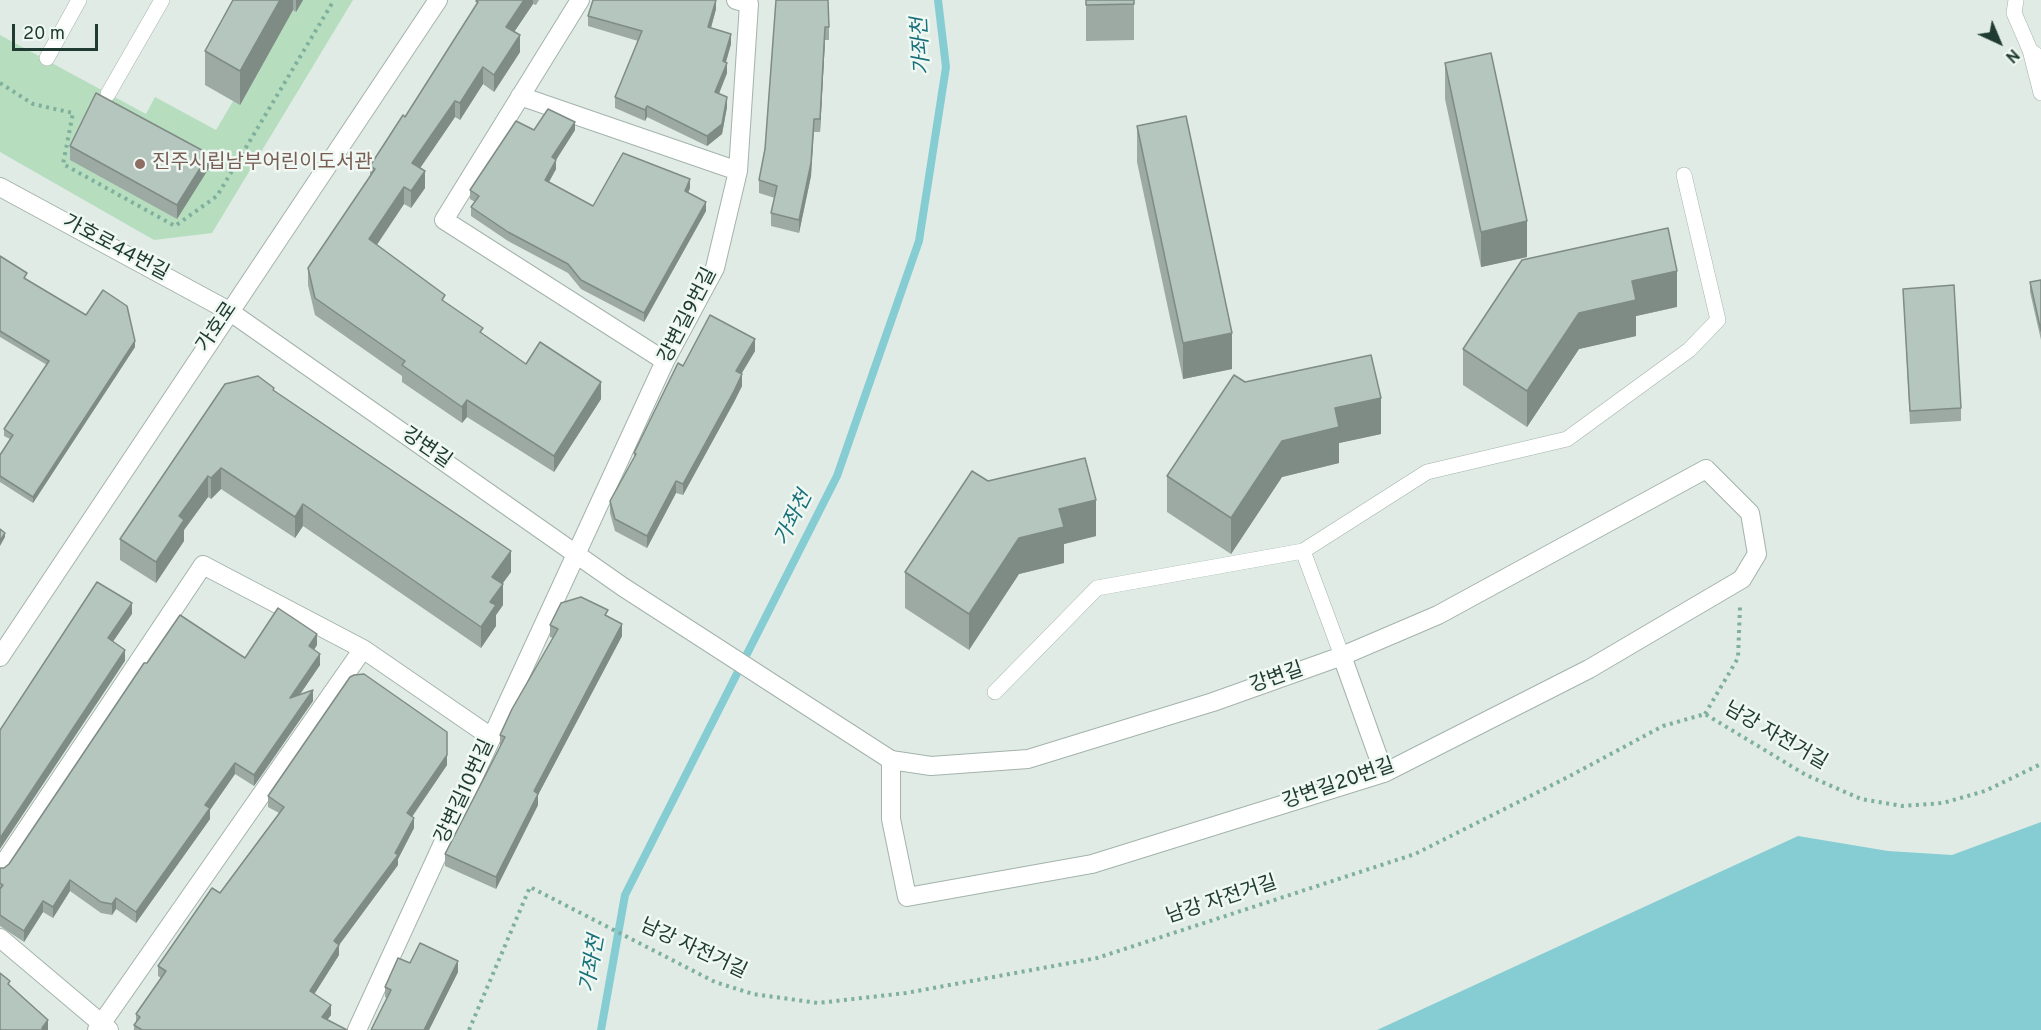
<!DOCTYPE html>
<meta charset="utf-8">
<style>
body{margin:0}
#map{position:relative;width:2041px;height:1030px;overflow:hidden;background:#e0ebe5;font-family:Overpass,sans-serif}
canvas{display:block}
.north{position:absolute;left:1969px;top:12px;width:60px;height:60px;-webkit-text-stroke:4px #f0f8f3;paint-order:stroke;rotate:136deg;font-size:16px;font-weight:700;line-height:24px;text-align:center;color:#203c32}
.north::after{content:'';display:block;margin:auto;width:21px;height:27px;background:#203c32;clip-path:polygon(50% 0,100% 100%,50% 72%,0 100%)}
.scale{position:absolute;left:12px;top:24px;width:86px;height:27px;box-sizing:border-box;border:3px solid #203c32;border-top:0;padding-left:8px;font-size:18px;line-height:21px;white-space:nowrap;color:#203c32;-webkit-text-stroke:4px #f0f8f3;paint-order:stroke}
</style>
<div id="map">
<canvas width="2041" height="1030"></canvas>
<div class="north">N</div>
<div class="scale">20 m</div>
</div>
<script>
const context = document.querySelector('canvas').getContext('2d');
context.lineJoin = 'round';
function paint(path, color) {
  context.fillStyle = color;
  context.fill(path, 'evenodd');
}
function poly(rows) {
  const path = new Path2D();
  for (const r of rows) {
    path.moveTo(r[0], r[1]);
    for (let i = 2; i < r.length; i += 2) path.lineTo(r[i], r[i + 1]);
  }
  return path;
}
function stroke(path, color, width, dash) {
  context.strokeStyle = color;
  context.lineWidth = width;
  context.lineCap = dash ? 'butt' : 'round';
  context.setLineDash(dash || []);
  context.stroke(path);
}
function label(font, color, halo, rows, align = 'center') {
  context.font = font + ' Overpass,"Noto Sans KR",sans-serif';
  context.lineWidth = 5;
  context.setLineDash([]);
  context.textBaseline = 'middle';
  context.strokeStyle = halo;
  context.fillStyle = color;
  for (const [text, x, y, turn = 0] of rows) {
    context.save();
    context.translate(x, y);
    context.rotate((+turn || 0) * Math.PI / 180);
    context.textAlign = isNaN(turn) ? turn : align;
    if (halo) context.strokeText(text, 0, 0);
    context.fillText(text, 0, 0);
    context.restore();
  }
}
paint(poly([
 [293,0,353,0,212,233,154,240,0,152,0,35,146,114,155,97,216,130]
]), '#b7ddbf');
paint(poly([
 [2041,822,2041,1030,1377,1030,1798,836,1888,851,1952,855]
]), '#85cdd3');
stroke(poly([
 [601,1030,625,895,837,476,919,241,946,67,938,0]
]), '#85cdd3', 8);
const service = poly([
 [2016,0,2014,13,2030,50,2041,59],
 [2030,50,2041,93],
 [47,58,79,0],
 [108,94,162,0],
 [1303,551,1342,656],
 [995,692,1097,588,1303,551,1427,472,1567,439,1689,350,1718,320,1684,175]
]);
const minor = poly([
 [580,0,444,220,665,361],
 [520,96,738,171],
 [1706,469,1750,513,1757,554,1742,579,1589,669,1384,773,1092,864,907,897,891,819,891,760,931,766,1028,759,1213,702,1342,656,1438,615,1706,469],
 [1342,656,1384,773],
 [0,869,203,565,363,649,491,737],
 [0,938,109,1030],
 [97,1030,363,649],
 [357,1030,665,361,715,268,738,171,749,4,736,0]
]);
const tertiary = poly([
 [0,187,229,311,623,587,891,760],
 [0,657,438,0]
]);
stroke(service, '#a3b3ac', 16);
stroke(minor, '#a3b3ac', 20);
stroke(tertiary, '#a3b3ac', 20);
stroke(poly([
 [0,83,33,104,73,113,63,164,175,226,217,196,334,0],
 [1705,714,1738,658,1740,607],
 [469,1030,530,887,715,982,753,994,818,1003,906,993,1097,958,1415,854,1568,777,1663,726,1705,714,1806,775,1861,799,1902,806,1943,803,1985,791,2041,764]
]), '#7fb09d', 4, [3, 4.5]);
stroke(service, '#fff', 15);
stroke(minor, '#fff', 18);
stroke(tertiary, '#fff', 18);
paint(poly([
 [233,0,303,0,296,12,293,10,240,105,205,85,205,51],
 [477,0,539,0,536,5,533,4,514,32,520,52,494,92,483,84,460,120,455,117,420,168,425,188,411,208,404,204,377,245,483,335,526,364,601,399,554,472,467,417,462,423,402,382,402,376,315,315,308,285,308,268,370,176,370,166,405,117,476,5],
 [776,0,829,27,829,40,825,40,820,132,814,132,811,176,799,233,771,226,771,213,775,198,759,193,759,180,765,149],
 [1086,0,1134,0,1134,40,1086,41],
 [716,9,711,28,731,44,726,62,727,73,719,94,727,107,722,134,707,146,647,117,645,121,615,108,615,97,638,41,588,26,588,16],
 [1445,63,1527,257,1481,267,1445,99],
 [1137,126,1232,369,1183,379,1137,162],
 [534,130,575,130,556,160,556,169,549,182,593,206,690,188,688,193,706,211,644,322,581,289,568,273,508,241,471,216,471,207,475,202,470,199,470,190],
 [70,146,209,168,177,219,70,160],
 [0,256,27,280,135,347,33,503,0,482,0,455,10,439,4,436,4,429,47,365,0,337],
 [2041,280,2041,340,2030,292,2030,282],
 [1903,289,1961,408,1961,421,1910,424],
 [1677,307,1636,316,1636,336,1579,349,1527,427,1463,385,1463,349],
 [755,351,741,374,742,386,734,402,683,495,676,493,647,548,615,531,610,513,610,501,634,458,634,453,683,366],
 [1245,382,1381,434,1339,443,1339,463,1282,477,1231,554,1167,512,1167,476],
 [274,391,511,572,502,584,503,605,496,615,496,626,481,648,303,526,295,538,221,489,211,499,208,497,184,530,184,541,156,583,120,560,120,539],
 [988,481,1096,536,1064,544,1064,563,1019,574,969,650,905,608,905,572],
 [608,617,622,636,538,795,538,805,496,889,445,866,445,854,500,747,500,735,553,638,550,637,550,625],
 [317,645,314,650,320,665,300,694,313,701,254,786,235,774,210,810,210,819,136,923,116,909,112,915,101,913,70,891,53,918,43,912,24,942,0,926,0,868,4,868,9,864,147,663,245,658],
 [447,765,412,817,414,828,398,859,398,865,339,945,339,955,314,994,331,1015,327,1020,347,1030,134,1030,134,1025,136,1022,136,1014,161,978,158,976,158,966,220,893,279,813,268,807,268,796],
 [410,963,458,972,429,1030,371,1030,387,998,385,997,385,987]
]), '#9caaa3');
paint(poly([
 [280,0,293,0,293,10,240,105,240,71],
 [296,0,303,0,296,12],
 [524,0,533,0,533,4,506,44,506,27],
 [716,0,716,9,708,38,708,27],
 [825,27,825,40,820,132,820,119],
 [731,34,731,44,723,72,723,61],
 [520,35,520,52,494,92,494,75],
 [727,63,727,73,715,103,715,92],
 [483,67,483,84,460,120,460,103],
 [727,97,727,107,722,134,707,146,707,136],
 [455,101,455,117,412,180,412,163],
 [647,106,647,117,645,121,645,110],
 [814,119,811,176,799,233,799,220],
 [575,122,575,130,556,160,556,169,545,189,545,180,552,157],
 [209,154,209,168,177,219,177,205],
 [425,171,425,188,411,208,411,191],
 [690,179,690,188,685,200,685,191],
 [404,187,404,204,369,256,369,239],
 [706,202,706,211,644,322,644,313],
 [1527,221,1527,257,1481,267,1481,232],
 [1677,271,1677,307,1636,316,1636,336,1579,349,1527,427,1527,391,1579,313,1632,281],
 [1232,333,1232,369,1183,379,1183,343],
 [755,339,755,351,736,383,736,371],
 [135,341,135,347,33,503,33,497],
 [742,374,742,386,734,402,683,495,683,484],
 [601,382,601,399,554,472,554,456],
 [1381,398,1381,434,1339,443,1339,463,1282,477,1231,554,1231,518,1282,441,1335,408],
 [467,400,467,417,462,423,462,407],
 [221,468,221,489,211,499,211,478],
 [208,476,208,497,184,530,184,541,156,583,156,562,179,516],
 [676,481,676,493,647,548,647,536],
 [1096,500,1096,536,1064,544,1064,563,1019,574,969,650,969,614,1019,538,1059,509],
 [303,504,303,526,295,538,295,517],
 [5,533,5,537,0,546,0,541],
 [511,551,511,572,492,598,492,577],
 [503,584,503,605,496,615,496,626,481,648,481,627,490,602],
 [132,603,132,614,108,649,108,638],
 [622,624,622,636,538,795,538,805,496,889,496,877,534,791],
 [317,634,317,645,309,657,309,646],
 [125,650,125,661,0,849,0,838],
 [320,654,320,665,290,709,290,698],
 [313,690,313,701,254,786,254,775],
 [447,755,447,765,407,824,407,813],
 [235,763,235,774,210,810,210,819,136,923,136,912,205,805],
 [414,818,414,828,398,859,398,865,334,952,334,941,395,853],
 [70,880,70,891,53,918,53,907],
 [116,898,116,909,112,915,112,904],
 [43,901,43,912,24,942,24,931],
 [339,945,339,955,310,1001,310,991],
 [458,961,458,972,429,1030,424,1030],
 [331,1005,331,1015,322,1027,322,1017],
 [48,1020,48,1030,42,1030,42,1028]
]), '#7f8b85');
const building = poly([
 [233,0,280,0,240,71,205,51,233,0],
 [477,0,524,0,506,27,520,35,494,75,483,67,460,103,455,101,412,163,425,171,411,191,404,187,369,239,445,295,442,300,483,328,480,332,526,364,540,342,601,382,554,456,467,400,462,407,402,365,405,361,315,298,308,268,375,169,370,166,403,115,405,117,478,2,476,1,477,0],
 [593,0,716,0,708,27,731,34,723,61,727,63,715,92,727,97,722,124,707,136,647,106,645,110,615,97,642,31,588,16,593,0],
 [776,0,828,0,829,27,825,27,820,119,814,119,811,163,799,220,771,213,777,186,759,180,765,149,776,0],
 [1086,0,1134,0,1134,4,1086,5,1086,0],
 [1491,53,1527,221,1481,232,1445,63,1491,53],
 [96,93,209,154,177,205,70,146,96,93],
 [548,109,575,122,552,157,556,160,545,180,593,206,623,153,690,179,685,191,706,202,644,313,581,280,568,264,508,232,471,207,479,196,470,190,516,121,534,130,548,109],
 [1186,116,1232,333,1183,343,1137,126,1186,116],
 [1668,228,1677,271,1632,281,1636,300,1579,313,1527,391,1463,349,1522,260,1668,228],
 [0,256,27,273,24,278,86,315,103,290,127,306,135,341,33,497,0,476,0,455,13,435,4,429,49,361,0,331,0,256],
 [2041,280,2041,331,2030,282,2041,280],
 [1954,285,1961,408,1910,411,1903,289,1954,285],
 [710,315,755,339,736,371,742,374,734,391,683,484,676,481,647,536,615,519,610,501,636,454,634,453,678,363,683,366,710,315],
 [1371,355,1381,398,1335,408,1339,427,1282,441,1231,518,1167,476,1234,375,1245,382,1371,355],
 [258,376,274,388,273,390,511,551,492,577,503,584,490,602,496,605,481,627,303,504,295,517,221,468,211,478,208,476,179,516,184,520,156,562,120,539,225,384,258,376],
 [1085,458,1096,500,1059,509,1064,527,1019,538,969,614,905,572,972,471,988,481,1085,458],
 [0,529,5,533,0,541,0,529],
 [97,582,132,603,108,638,125,650,0,838,0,730,97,582],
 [581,597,608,610,605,615,622,624,534,791,538,794,496,877,445,854,505,737,500,735,512,709,558,629,550,625,561,603,581,597],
 [278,608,317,634,309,646,320,654,290,698,313,690,254,775,235,763,205,805,210,808,136,912,116,898,112,904,101,902,70,880,53,907,43,901,24,931,0,915,0,889,3,885,0,883,0,868,4,868,9,864,144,663,147,663,180,615,245,658,278,608],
 [364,674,447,732,447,755,407,813,414,818,395,853,398,855,334,941,339,945,310,991,331,1005,322,1017,347,1030,142,1030,134,1025,140,1017,136,1014,166,971,158,966,212,888,220,893,284,807,268,796,350,677,354,675,364,674],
 [420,943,458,961,424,1030,371,1030,391,990,385,987,398,958,410,963,420,943],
 [0,973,10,981,8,984,48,1020,42,1028,43,1030,0,1030,0,973]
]);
paint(building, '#b5c6be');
stroke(building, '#7f8b85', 1.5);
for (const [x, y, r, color] of [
 [140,164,6,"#8d6e63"]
]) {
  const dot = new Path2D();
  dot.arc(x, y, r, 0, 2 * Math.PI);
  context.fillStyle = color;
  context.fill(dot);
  stroke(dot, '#f0f8f3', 2);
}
label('20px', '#785e54', '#f0f8f3', [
 ["진주시립남부어린이도서관",152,164]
], 'left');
label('20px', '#203c32', '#f0f8f3', [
 ["가호로44번길",115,249,28],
 ["강변길9번길",689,316,-63],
 ["가호로",218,328,-56],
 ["강변길",426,449,35],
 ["강변길",1277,679,-19],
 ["남강 자전거길",1775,737,30],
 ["강변길20번길",1339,785,-19],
 ["강변길10번길",466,792,-65],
 ["남강 자전거길",1222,901,-18],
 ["남강 자전거길",693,950,25]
]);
label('italic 21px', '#18717a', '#f0f8f3', [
 ["가좌천",923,46,-93],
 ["가좌천",795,519,-63],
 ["가좌천",594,964,-80]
]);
</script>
